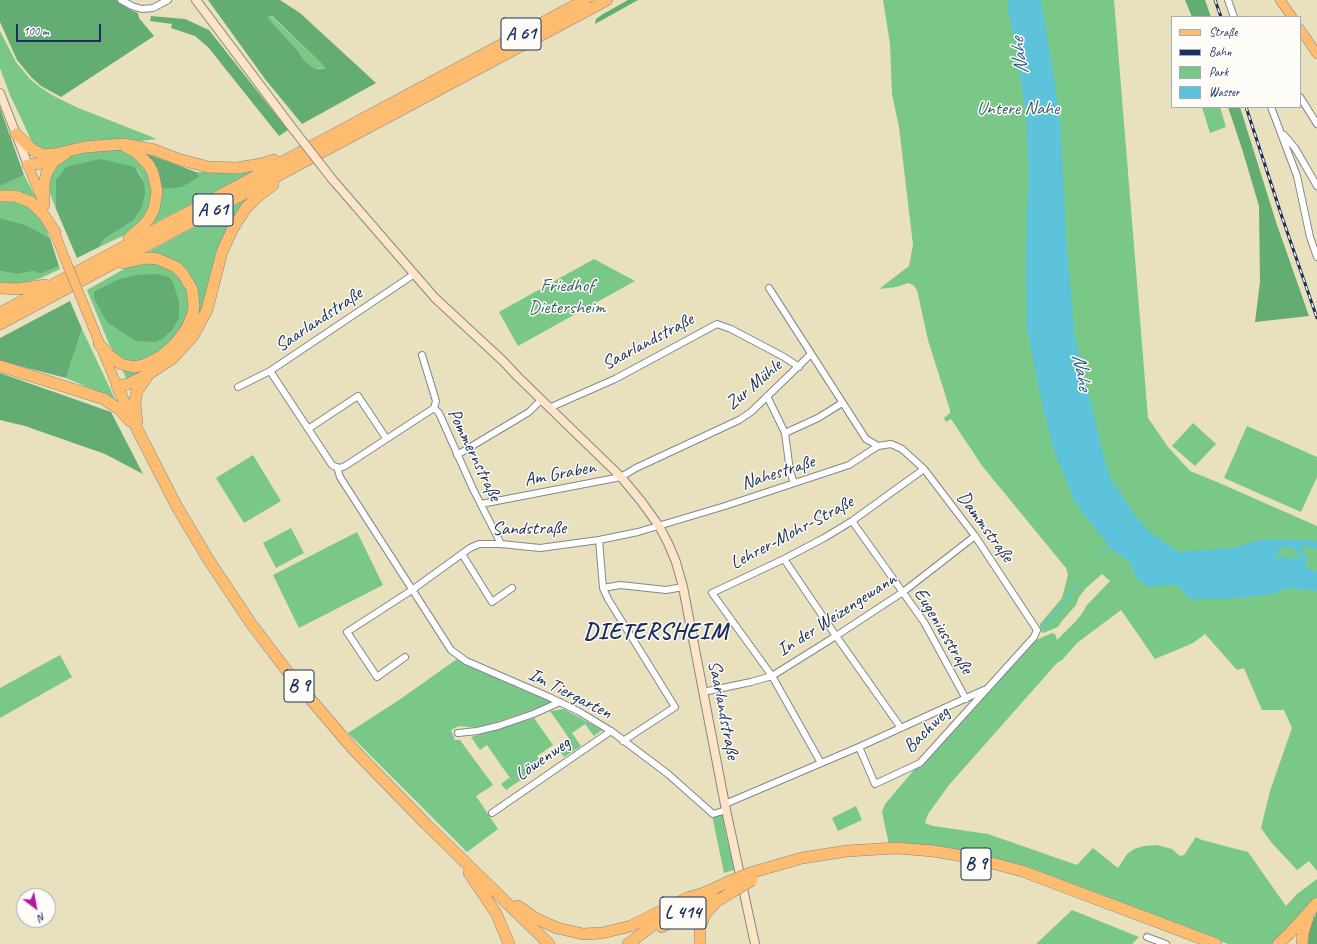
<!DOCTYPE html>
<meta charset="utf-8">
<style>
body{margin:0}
#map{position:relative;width:1317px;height:944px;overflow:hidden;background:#e9e0bd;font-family:Caveat,sans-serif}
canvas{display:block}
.legend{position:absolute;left:1171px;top:16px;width:130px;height:92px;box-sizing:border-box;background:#fdfcf7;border:1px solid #a3aaba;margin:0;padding:5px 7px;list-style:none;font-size:12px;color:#1b2f5e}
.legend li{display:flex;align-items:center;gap:8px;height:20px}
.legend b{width:20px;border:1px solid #a3aaba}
.north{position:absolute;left:16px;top:888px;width:40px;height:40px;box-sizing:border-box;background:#fdfcf7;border:1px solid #a3aaba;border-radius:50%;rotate:148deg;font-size:11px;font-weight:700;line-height:16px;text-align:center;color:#1b2f5e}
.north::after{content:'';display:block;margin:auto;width:14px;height:18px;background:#b5179e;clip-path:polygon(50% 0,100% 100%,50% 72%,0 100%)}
.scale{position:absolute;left:16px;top:24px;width:85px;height:18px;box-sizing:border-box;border:2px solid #1b2f5e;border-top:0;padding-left:5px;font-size:12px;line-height:14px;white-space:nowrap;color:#1b2f5e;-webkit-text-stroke:3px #fdfcf7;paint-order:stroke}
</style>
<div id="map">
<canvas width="1317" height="944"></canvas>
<ul class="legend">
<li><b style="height:5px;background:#fdbc70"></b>Straße</li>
<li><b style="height:5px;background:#1b2f5e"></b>Bahn</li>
<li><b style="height:11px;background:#7ac887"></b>Park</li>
<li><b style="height:11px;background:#5dc3db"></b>Wasser</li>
</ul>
<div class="north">N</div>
<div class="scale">100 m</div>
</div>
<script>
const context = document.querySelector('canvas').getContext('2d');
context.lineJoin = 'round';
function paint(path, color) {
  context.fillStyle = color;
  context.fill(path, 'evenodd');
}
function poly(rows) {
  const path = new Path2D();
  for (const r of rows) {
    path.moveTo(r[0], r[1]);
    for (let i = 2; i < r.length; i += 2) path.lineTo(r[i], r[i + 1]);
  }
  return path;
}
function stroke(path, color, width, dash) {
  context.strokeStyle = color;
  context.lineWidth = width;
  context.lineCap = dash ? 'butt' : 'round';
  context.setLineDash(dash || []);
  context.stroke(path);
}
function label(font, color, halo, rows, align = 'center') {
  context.font = font + ' Caveat,sans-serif';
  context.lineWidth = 3;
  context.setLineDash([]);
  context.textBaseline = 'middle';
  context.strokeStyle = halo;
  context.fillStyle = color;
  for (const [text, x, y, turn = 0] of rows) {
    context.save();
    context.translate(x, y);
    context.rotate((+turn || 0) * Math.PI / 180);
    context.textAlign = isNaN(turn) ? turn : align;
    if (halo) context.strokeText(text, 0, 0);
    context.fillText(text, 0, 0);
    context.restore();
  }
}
paint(poly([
 [883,0,1114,0,1148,418,1168,447,1190,471,1217,482,1317,526,1317,871,1309,861,1297,870,1271,842,1261,828,1270,791,1292,728,1284,710,1262,710,1244,668,1237,670,1205,634,1193,643,1155,659,1121,610,1077,643,1063,659,1057,663,949,785,928,814,925,823,933,826,988,834,1077,865,1093,848,1118,868,1127,854,1134,849,1144,846,1157,845,1172,849,1180,856,1184,855,1196,837,1202,840,1248,852,1286,906,1297,894,1317,879,1317,900,1280,939,1273,944,1228,944,1042,874,889,845,882,812,885,804,920,763,1030,644,1036,640,1052,633,1055,634,1057,640,1076,621,1083,612,1087,605,1110,581,1102,574,1086,588,1079,597,1076,605,1062,621,1058,627,1043,633,1041,632,1042,630,1040,627,1040,624,1062,598,1068,575,1066,568,983,467,951,419,946,422,944,418,950,413,950,410,928,340,917,290,913,285,908,283,896,287,879,289,909,266,913,245,899,127,892,94,890,44],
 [269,16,271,16,324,66,325,69,313,68,303,59,298,51,268,18],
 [0,31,16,62,30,79,40,87,52,95,76,107,157,139,139,141,107,140,80,142,52,150,35,148,10,95,0,68],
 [1202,107,1220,107,1226,127,1210,133],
 [122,149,136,159,148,174,153,192,150,209,141,222,125,235,99,247,104,239,133,221,144,182,139,172,135,167,56,180,56,209,48,188,52,170,61,160,78,152],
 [196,172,253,172,149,226,162,189,200,176],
 [24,175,41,207,0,193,0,186],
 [254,195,229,227,205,307,167,358,127,380,122,369,156,363,197,312,181,268,141,256],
 [0,201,14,201,29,207,43,222,50,238,26,225,0,218],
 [594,259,635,281,518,346,499,312],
 [157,263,177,271,187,286,190,316,170,344,142,362,129,362,117,357,109,344,87,290,133,264],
 [59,266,60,269,41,278,25,283,10,285,0,283,0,271,18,274,34,271,40,274],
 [82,329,115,399,66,378],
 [1193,423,1216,444,1195,466,1172,446],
 [1247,426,1317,457,1317,477,1301,512,1224,478],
 [253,455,281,501,244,523,216,478],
 [291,528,304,553,276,568,263,543],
 [357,532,383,585,299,628,273,575],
 [60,655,72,677,0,718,0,688],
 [457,659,489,674,556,702,479,728,459,726,451,730,455,740,460,740,493,785,476,796,498,829,467,852,348,733,399,700],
 [564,709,602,730,594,736,585,724,572,733,581,746,564,757,557,746,569,738,550,711],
 [534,718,553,745,537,756,543,765,506,790,501,784,509,778,512,781,487,745,480,750,471,737],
 [856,806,862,820,838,831,832,818],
 [712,815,723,815,726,817,724,825,728,844,732,844,737,869,724,873],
 [1072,910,1139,937,1132,944,1036,944]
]), '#7ac887');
paint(poly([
 [0,0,116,0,131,10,138,13,139,18,154,36,61,97,41,86,31,77,17,60,0,22],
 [208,0,280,0,300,13,376,83,302,124,265,79],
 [269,16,272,16,324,66,325,69,319,69,313,68,303,59,298,51,268,18],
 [628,0,638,0,595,24,596,19,603,14],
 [1185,0,1205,0,1211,17,1192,17],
 [151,16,185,19,209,30,288,130,279,136,208,47,195,36,171,28,172,24,150,21],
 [1228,107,1240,107,1276,222,1309,316,1255,322,1260,282,1259,206,1243,152],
 [0,108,24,175,0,186],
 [145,153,196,172,200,176,182,187,162,189,159,177,154,166],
 [100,159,135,167,144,182,145,193,142,207,133,221,104,239,99,247,77,258,56,209,56,180,66,167],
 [0,218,26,225,50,238,59,266,40,274,34,271,18,274,0,271],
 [156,274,169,277,173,282,179,302,179,318,172,330,162,339,156,342,136,341,107,322,94,298,94,292,117,280,136,275],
 [70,301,82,329,66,378,0,361,0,338],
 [0,373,111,412,143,474,105,454,25,426,0,420],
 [1317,912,1317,944,1308,944,1309,927]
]), '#63ac74');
paint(poly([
 [1008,0,1041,0,1054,77,1060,122,1067,250,1075,338,1104,457,1110,477,1135,516,1152,534,1179,552,1232,548,1264,539,1308,540,1317,541,1317,549,1304,546,1301,552,1308,557,1305,566,1312,570,1317,571,1317,591,1289,588,1273,594,1232,599,1191,599,1175,584,1149,587,1136,578,1131,563,1110,548,1075,502,1053,448,1040,394,1027,330,1026,273,1027,203,1029,174,1026,115,1016,47,1008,9],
 [1282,547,1292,548,1295,552,1304,557,1291,558,1275,557]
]), '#5dc3db');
stroke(poly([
 [1099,557,1112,547],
 [1042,629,1066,602,1077,583]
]), '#5dc3db', 1.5);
const street = poly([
 [121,0,132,6,142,9,153,8,168,0],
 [1228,0,1234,17],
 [1300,97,1317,124],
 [1271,107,1297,176,1310,237,1317,257],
 [1284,135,1295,148,1317,186],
 [769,288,866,439,878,446],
 [422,355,436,401,434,408,439,413,473,489,501,544],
 [270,371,332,465,336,467,340,468,345,466,434,408],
 [238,387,270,371,407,279,414,274],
 [767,396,785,433,790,471,794,483],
 [549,408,615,379,717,324,731,329,784,357,799,367],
 [308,429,358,396,386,438],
 [785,433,818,418,842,403],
 [457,455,529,412,541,400],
 [337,467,340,477,451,650,466,661,549,697,578,711,611,731,668,774,713,814,726,810],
 [481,504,621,477,636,468,739,420,751,412,811,354],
 [852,521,924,622,966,699],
 [599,540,603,588,608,599,675,707,623,741],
 [462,554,492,602,512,588],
 [784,559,836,636,901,728],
 [603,588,620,585,666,590,683,587],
 [405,657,377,677,347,632,412,590,470,548,479,544,501,544,540,548,599,540,638,532,725,506,849,465,878,446,891,444,902,449,924,469,975,536,1037,630,1034,637,920,763,875,784,859,747],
 [703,692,751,682,772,676,836,636,903,592,975,536],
 [458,733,477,731,498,726,533,714,560,702],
 [821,763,772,676,712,593,784,559,824,538,852,521,924,469],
 [725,804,859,747,984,690],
 [492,813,611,731],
 [1147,937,1166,944]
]);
const secondary = poly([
 [196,0,290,125],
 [0,93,28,165],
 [332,179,435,298,503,361,518,377,621,477,641,501,659,526,668,543,676,562,683,587,726,810,755,944]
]);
const primary = poly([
 [1280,0,1292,17],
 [1300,29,1317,54],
 [28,165,43,202],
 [52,226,65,259],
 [81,298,117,386]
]);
const highway = poly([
 [16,134,33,150,44,155,55,154,85,147,123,144,155,150,178,159,208,167,237,168,261,164,274,160],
 [126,147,136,152,149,165,153,173,157,191,154,209,150,217,144,225,129,238],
 [28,165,42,163,56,157],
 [0,196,15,196,31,202,43,214,55,232],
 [44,205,44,184,47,172,54,161,65,154],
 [0,288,17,289,45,285],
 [0,313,585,0],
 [0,324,607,0],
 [99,344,110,356,121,364,134,367,144,365,160,357,174,345,187,328,193,313,194,305,192,289,183,274,176,267,158,259,150,258,141,259,123,263],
 [0,366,104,399,119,409,130,421],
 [149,374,128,384,117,386,136,427,176,505,208,559,250,622,290,675,353,749,426,824,549,944],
 [137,422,135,402,137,391,149,374,173,358,193,336,207,310,222,252,233,228,246,208,257,197,273,185],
 [469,873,496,913,509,944],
 [750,873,802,858,847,851,896,848,933,851,969,857,1022,871,1216,944],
 [698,896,730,881],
 [518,906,535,918,557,928,583,934,602,933,631,926,687,898,704,893],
 [662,927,686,911,713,897],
 [628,944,668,914],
 [700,944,700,928,705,914,716,902,732,892],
 [1278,944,1290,933,1317,903],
 [1302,944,1303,933,1308,917]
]);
stroke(street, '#82888e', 8);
stroke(secondary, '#82888e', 10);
stroke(primary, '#82888e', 10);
stroke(highway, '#82888e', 12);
stroke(street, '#fff', 6);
stroke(secondary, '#fee4c6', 8);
stroke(primary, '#fdbc70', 9);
stroke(highway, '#fdbc70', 11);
const rail = poly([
 [1215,0,1221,17],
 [1246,107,1282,217,1317,318]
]);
stroke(rail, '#1b2f5e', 3);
stroke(rail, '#fdfcf7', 1.5, [4.5]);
const secondaryBridge = poly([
 [290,125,332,179]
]);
const primaryBridge = poly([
 [65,259,81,298]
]);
const highwayBridge = poly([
 [730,881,750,873],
 [732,892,752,880]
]);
stroke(secondaryBridge, '#82888e', 10, []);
stroke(primaryBridge, '#82888e', 10, []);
stroke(highwayBridge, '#82888e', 12, []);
stroke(secondaryBridge, '#fee4c6', 8);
stroke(primaryBridge, '#fdbc70', 9);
stroke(highwayBridge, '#fdbc70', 11);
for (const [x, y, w] of [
 [521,34,40],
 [213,210,40],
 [299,686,30],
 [976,864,30],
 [683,913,46]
]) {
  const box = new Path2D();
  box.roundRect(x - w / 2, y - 16, w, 32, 3);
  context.fillStyle = '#fdfcf7';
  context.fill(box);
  stroke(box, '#1b2f5e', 1);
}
label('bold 18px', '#1b2f5e', null, [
 ["A 61",521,34],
 ["A 61",213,210],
 ["B 9",299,686],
 ["B 9",976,864],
 ["L 414",683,913]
]);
label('19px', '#385d6a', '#fdfcf7', [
 ["Untere Nahe",1018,109],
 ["Friedhof",567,286],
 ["Dietersheim",567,308]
]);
label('19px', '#1b2f5e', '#fdfcf7', [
 ["Saarlandstraße",319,320,-34],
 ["Saarlandstraße",648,342,-28],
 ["Zur Mühle",754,385,-40],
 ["Pommernstraße",474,455,64],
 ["Nahestraße",778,473,-18],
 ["Am Graben",560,474,-11],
 ["Dammstraße",985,527,54],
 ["Sandstraße",529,529,-1],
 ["Lehrer-Mohr-Straße",792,533,-28],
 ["In der Weizengewann",837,615,-33],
 ["Eugeniusstraße",943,631,59],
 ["Im Tiergarten",570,694,27],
 ["Saarlandstraße",723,710,79],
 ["Bachweg",927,730,-45],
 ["Löwenweg",543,759,-35]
]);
label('italic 20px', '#2f5b84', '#fdfcf7', [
 ["Nahe",1020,56,-97],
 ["Nahe",1081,372,79]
]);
context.letterSpacing = '1px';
label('bold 23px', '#1b2f5e', '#fdfcf7', [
 ["DIETERSHEIM",656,633]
]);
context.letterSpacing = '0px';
</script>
